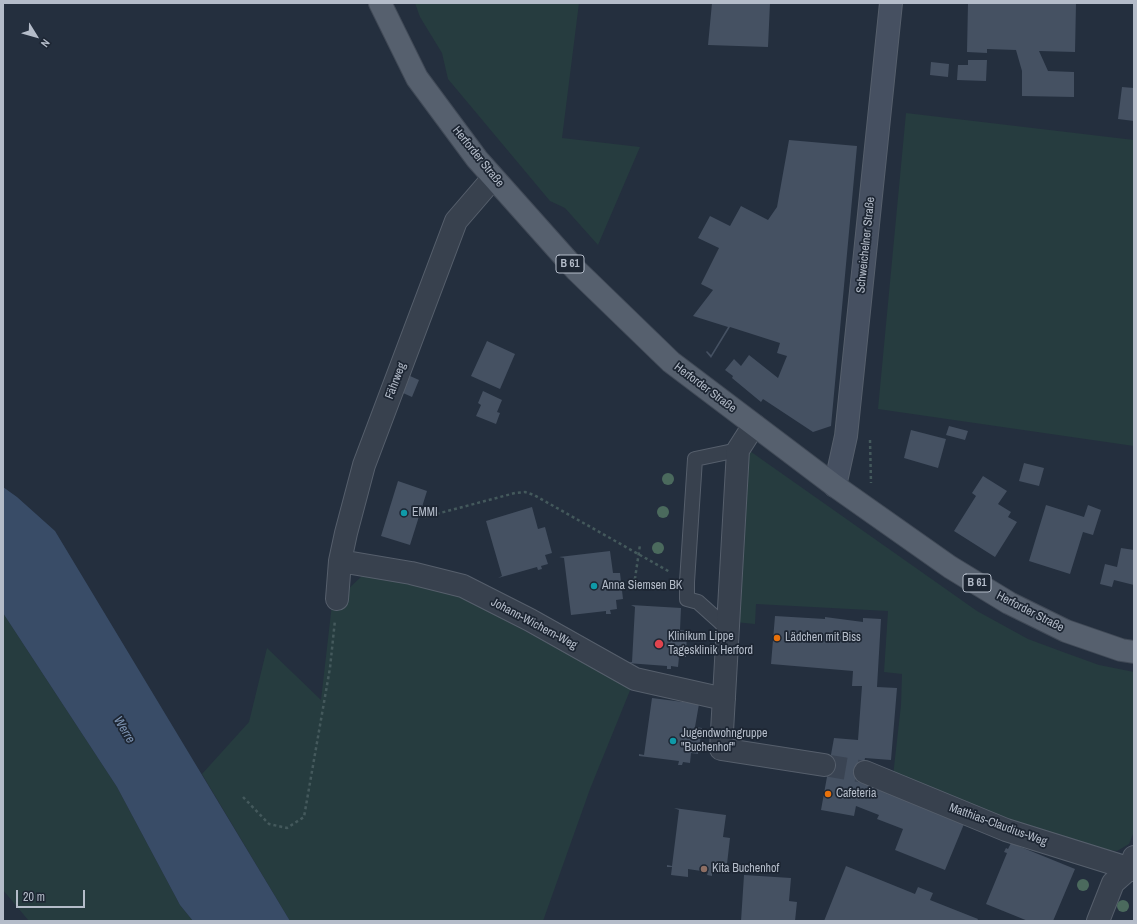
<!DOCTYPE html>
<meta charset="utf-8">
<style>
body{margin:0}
#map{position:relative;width:1137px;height:924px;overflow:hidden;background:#242f3e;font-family:"Archivo Narrow",sans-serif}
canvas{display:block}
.frame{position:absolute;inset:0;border:4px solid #b4bcc9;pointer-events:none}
.north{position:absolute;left:16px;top:16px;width:40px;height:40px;-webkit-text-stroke:3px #1d2633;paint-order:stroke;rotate:127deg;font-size:11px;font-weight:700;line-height:16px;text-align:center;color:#b4bcc9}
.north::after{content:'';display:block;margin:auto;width:14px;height:18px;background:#b4bcc9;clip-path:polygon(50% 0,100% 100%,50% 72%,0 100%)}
.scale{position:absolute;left:16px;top:890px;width:69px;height:18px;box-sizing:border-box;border:2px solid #b4bcc9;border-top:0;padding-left:5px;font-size:12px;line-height:14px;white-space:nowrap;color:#b4bcc9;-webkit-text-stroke:3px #1d2633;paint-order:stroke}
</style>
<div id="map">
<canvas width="1137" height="924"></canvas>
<div class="frame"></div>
<div class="north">N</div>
<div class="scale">20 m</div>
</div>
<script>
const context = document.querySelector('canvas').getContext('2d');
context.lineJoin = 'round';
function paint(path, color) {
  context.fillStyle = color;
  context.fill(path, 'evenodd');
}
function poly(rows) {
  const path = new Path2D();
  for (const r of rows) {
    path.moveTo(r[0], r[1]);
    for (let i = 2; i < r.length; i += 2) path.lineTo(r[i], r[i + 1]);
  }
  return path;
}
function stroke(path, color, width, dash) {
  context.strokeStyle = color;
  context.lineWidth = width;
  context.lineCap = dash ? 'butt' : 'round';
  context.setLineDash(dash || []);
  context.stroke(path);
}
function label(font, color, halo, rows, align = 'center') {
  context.font = font + ' "Archivo Narrow",sans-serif';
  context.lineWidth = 3.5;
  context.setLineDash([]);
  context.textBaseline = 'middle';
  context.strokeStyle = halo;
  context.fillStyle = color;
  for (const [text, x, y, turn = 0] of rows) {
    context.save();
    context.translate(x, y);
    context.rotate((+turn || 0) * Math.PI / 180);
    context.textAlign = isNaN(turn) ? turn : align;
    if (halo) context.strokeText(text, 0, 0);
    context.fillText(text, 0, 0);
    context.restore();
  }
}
paint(poly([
 [415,3,579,3,562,138,640,147,598,245,565,208,550,201,448,79,442,53,420,17],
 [906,113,1134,140,1134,446,878,409],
 [747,449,977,611,1028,639,1063,652,1099,665,1134,672,1134,832,1129,844,1117,851,1099,849,1018,824,893,776,901,705,902,674,884,672,888,611,756,604,755,624,735,622],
 [362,576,398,580,460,596,631,688,590,789,543,921,290,921,202,774,249,722,267,648,321,700,332,604],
 [3,613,117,787,180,905,193,921,29,921,3,890]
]), '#263c3f');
paint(poly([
 [3,487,17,497,55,531,290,921,193,921,180,905,117,787,3,613]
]), '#394c67');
paint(poly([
 [712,3,770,3,768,47,708,45],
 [968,3,1076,3,1075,52,1039,51,1048,71,1074,72,1074,97,1022,96,1022,71,1016,50,987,49,987,53,967,52],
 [968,60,987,60,986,81,957,80,958,65,968,65],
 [931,62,949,64,948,77,930,75],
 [1122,87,1134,88,1134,121,1118,119],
 [789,140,857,146,831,426,813,432,763,399,761,402,732,378,733,376,725,370,734,359,741,366,749,355,778,378,787,356,777,353,780,343,730,327,711,358,706,352,707,351,711,355,728,327,693,316,713,290,701,284,719,248,698,238,710,216,730,226,741,206,768,220,777,207],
 [487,341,515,354,500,389,471,376],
 [410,376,419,380,412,397,403,393],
 [483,391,502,400,497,412,500,413,496,424,476,416,481,405,478,403],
 [949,426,968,431,965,440,946,435],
 [911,430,946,439,938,468,904,458],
 [1024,463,1044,468,1039,486,1019,481],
 [983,476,1007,491,998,504,1011,512,1008,517,1017,522,995,557,954,531,976,496,972,493],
 [398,481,427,491,410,545,381,536],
 [1046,505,1084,517,1088,505,1101,510,1093,535,1083,532,1070,574,1029,561],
 [532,507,538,529,545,527,552,553,545,555,548,564,541,566,542,569,538,570,537,567,498,578,502,576,486,521],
 [1121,548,1134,550,1134,585,1114,580,1112,587,1100,584,1105,564,1117,567],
 [610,551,613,573,620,573,623,599,616,600,617,609,610,610,611,614,606,614,606,611,571,615,564,558,559,557],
 [631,605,681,608,680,630,687,631,686,657,679,657,678,667,671,666,671,669,667,669,667,666,627,663,632,662,635,607],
 [775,616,825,619,825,617,863,622,863,618,881,619,877,687,897,688,891,760,865,758,861,782,964,824,945,870,895,850,903,829,877,819,879,815,856,806,854,816,821,810,834,738,858,740,862,686,852,686,853,671,771,664],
 [652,698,699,704,695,727,702,728,698,754,691,753,690,763,683,762,682,765,678,765,679,761,639,756,639,754,644,755],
 [674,808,726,815,723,837,730,838,727,864,720,863,719,873,712,872,712,876,707,875,708,872,688,869,688,877,671,875,672,867,667,867,667,865,672,866,679,810],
 [1011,843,1075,869,1053,921,1028,921,986,904,1007,853,1004,852,1006,848,1008,849],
 [846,866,915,894,918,887,933,893,930,900,978,919,977,921,824,921],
 [744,875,791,878,789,901,797,902,795,921,741,921]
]), '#455162');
stroke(poly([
 [824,765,865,772]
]), '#3a4453', 22, [22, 11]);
const lane = poly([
 [728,629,698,602,687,599,687,582,695,459,738,450]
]);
const street = poly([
 [754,425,738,450,721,749,824,765],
 [340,561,411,573,463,586,530,620,635,679,724,699],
 [337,599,340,561,346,533,364,465,456,221,493,178],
 [865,772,1006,830,1134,870],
 [1098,921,1113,883,1130,868,1134,857]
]);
const secondary = poly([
 [835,486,846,436,891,3]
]);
const primary = poly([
 [380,3,417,78,477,159,576,270,671,362,835,486,950,567,1009,603,1066,631,1121,650,1134,652]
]);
stroke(lane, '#565f6c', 16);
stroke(street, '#565f6c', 24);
stroke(secondary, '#565f6c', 24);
stroke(primary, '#414a57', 24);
stroke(poly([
 [870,440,871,483],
 [425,517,515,493,525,492,534,495,670,572],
 [634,585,640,545],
 [243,797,269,824,287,828,304,817,330,668,335,620]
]), '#44595c', 2.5, [3, 3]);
stroke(lane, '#38414e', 14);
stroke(street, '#38414e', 22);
stroke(secondary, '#465061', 22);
stroke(primary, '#56606e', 22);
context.fillStyle = '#4b6a5d';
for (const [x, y] of [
 [668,479],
 [663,512],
 [658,548],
 [1083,885],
 [1123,906]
]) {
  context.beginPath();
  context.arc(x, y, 6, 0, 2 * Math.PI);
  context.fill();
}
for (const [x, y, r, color] of [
 [404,513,4,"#0f9aa8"],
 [594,586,4,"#0f9aa8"],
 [777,638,4,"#e8710a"],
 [659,644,5,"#e0444e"],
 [673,741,4,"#0f9aa8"],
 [828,794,4,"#e8710a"],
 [704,869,4,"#8d6e63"]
]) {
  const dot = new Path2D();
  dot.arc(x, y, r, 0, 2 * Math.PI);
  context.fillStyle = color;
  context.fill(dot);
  stroke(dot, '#1d2633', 1.5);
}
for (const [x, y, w] of [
 [570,264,28],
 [977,583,28]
]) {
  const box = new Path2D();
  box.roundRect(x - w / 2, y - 9, w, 18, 3);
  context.fillStyle = '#1d2633';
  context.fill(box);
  stroke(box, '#b4bcc9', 1);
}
label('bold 11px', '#b4bcc9', null, [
 ["B 61",570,264],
 ["B 61",977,583]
]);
label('12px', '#b4bcc9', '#1d2633', [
 ["Herforder Straße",478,157,51],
 ["Schweichelner Straße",866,245,-84],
 ["Fährweg",396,381,-69],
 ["Herforder Straße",705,388,37],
 ["Herforder Straße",1030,612,27],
 ["Johann-Wichern-Weg",534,624,28],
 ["Matthias-Claudius-Weg",998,825,20]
]);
label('12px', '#b4bcc9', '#1d2633', [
 ["EMMI",412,513],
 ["Anna Siemsen BK",602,586],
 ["Klinikum Lippe",668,637],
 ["Tagesklinik Herford",668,651],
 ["Lädchen mit Biss",785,638],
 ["Jugendwohngruppe",681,734],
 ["\"Buchenhof\"",681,748],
 ["Cafeteria",836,794],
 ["Kita Buchenhof",712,869]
], 'left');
label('italic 13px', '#7c92b1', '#1d2633', [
 ["Werre",124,730,59]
]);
</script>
